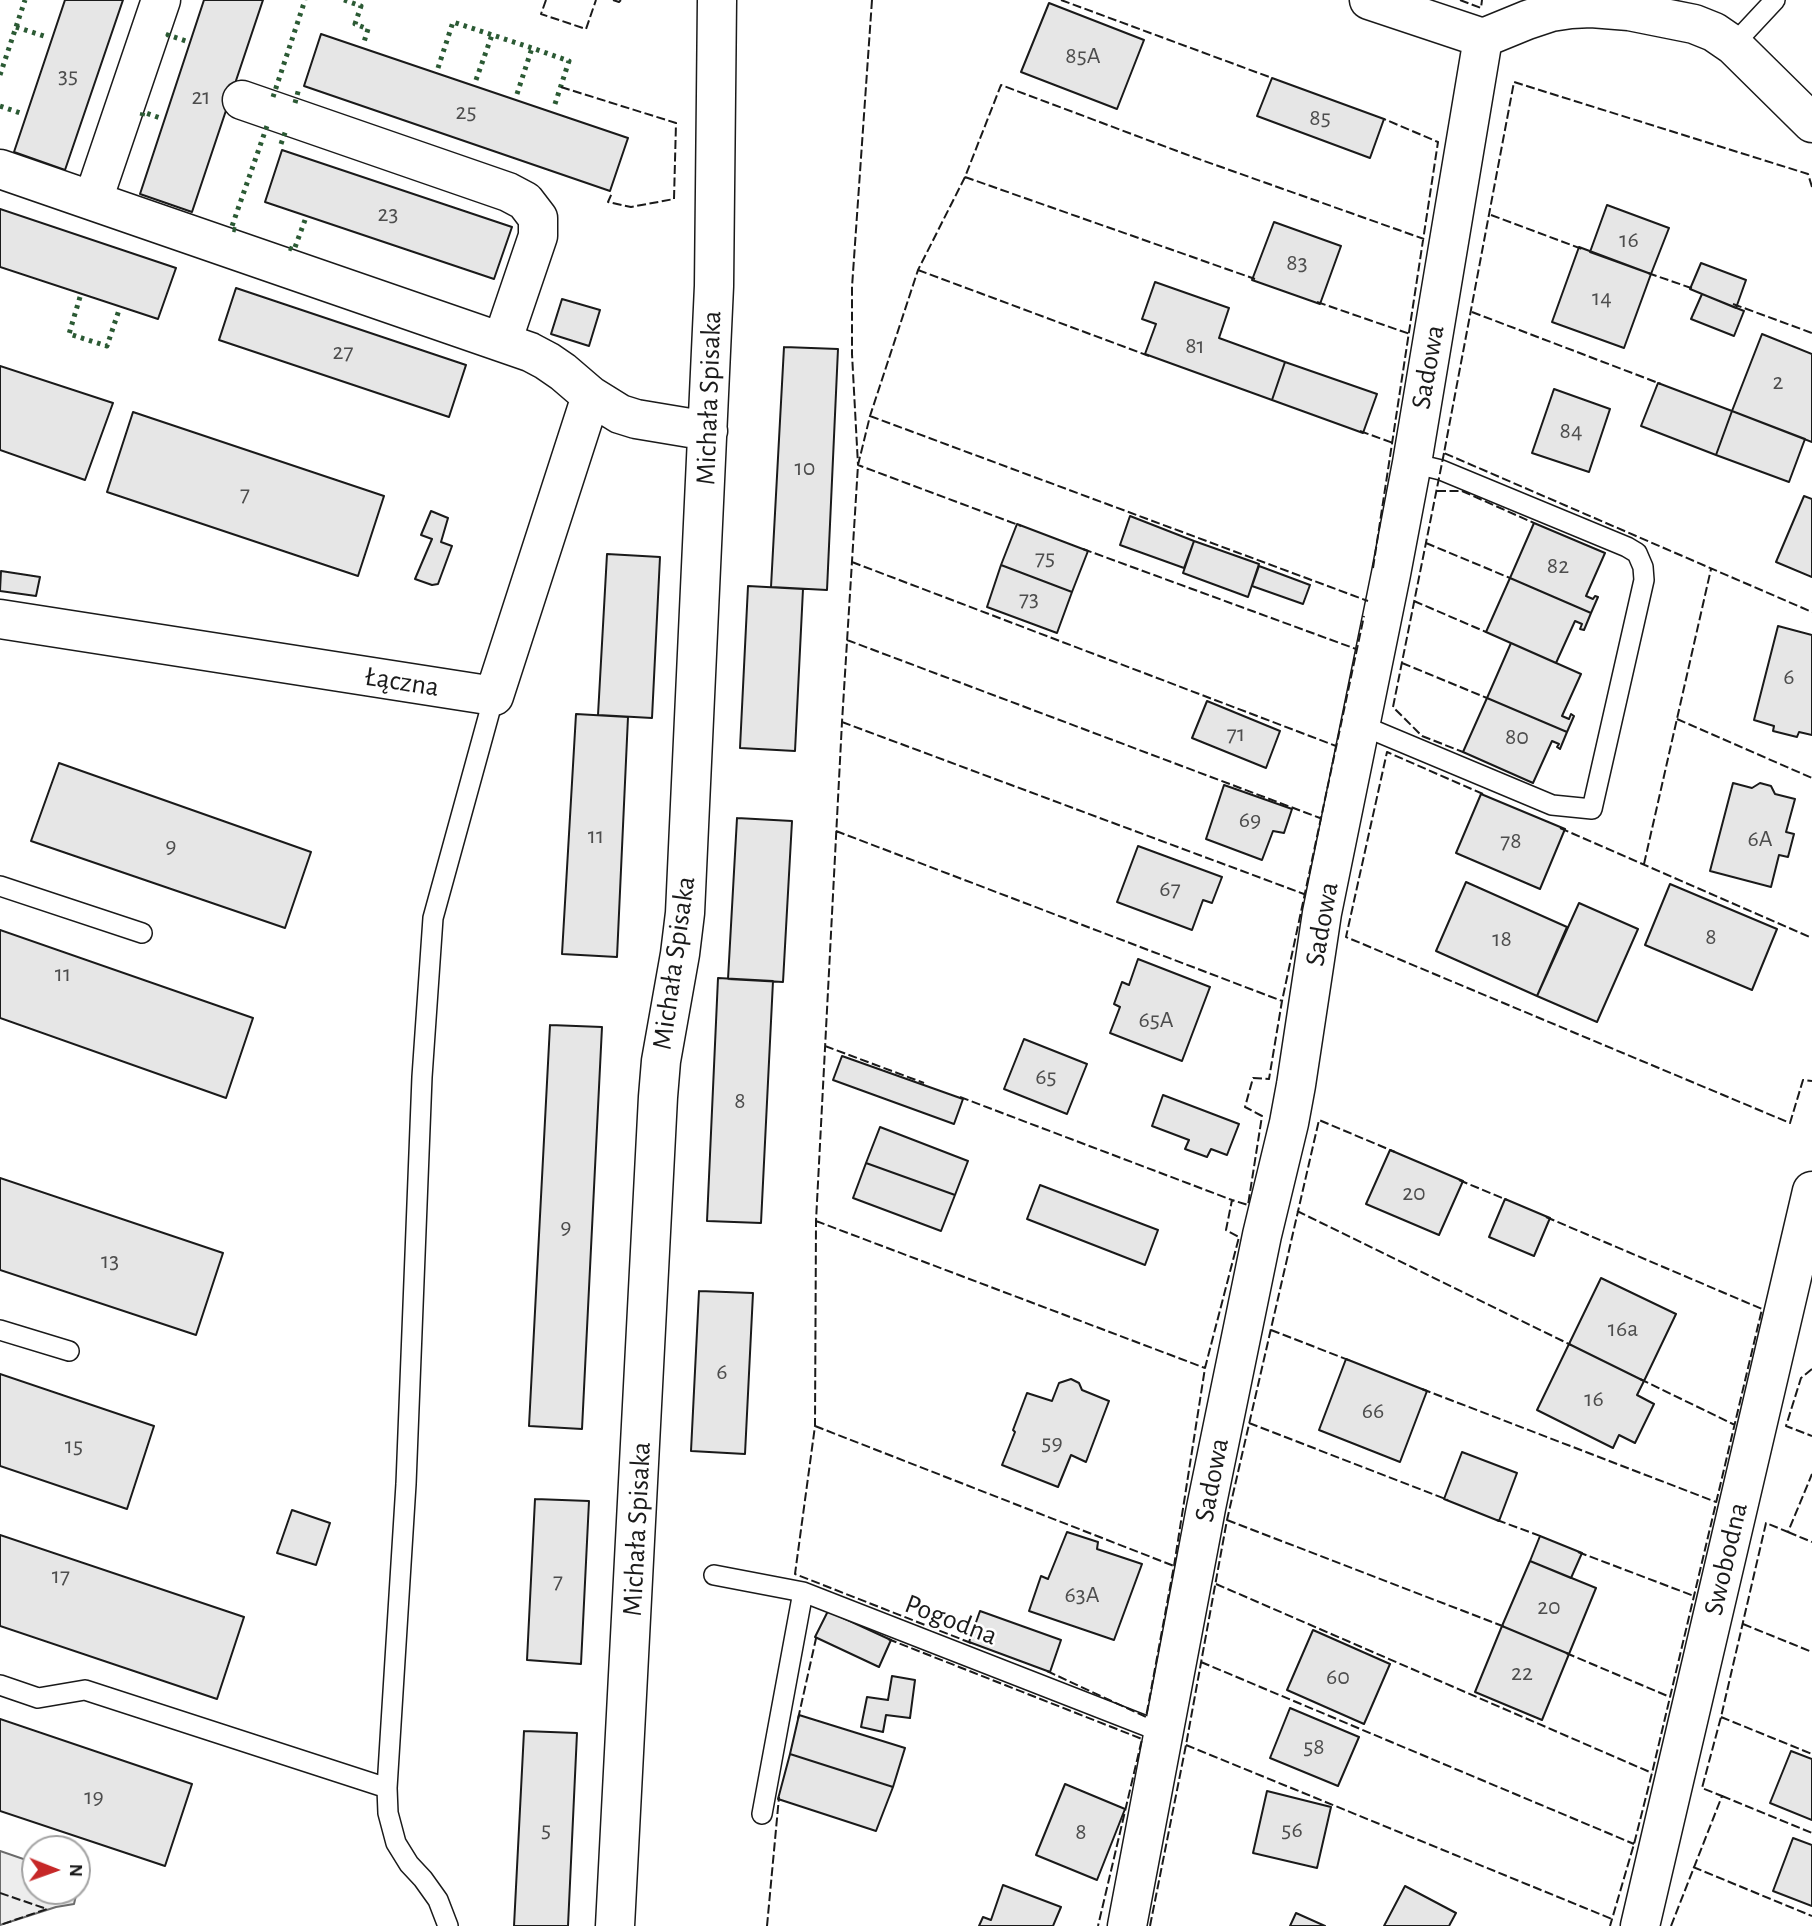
<!DOCTYPE html>
<meta charset="utf-8">
<style>
body{margin:0}
#map{position:relative;width:1812px;height:1926px;overflow:hidden;background:#fff;font-family:"Alegreya Sans",sans-serif}
canvas{display:block}
.north{position:absolute;left:21px;top:1835px;width:70px;height:70px;box-sizing:border-box;background:#fff;border:2px solid #a3a3a3;border-radius:50%;rotate:91deg;font-size:19px;font-weight:700;line-height:28px;text-align:center;color:#1a1a1a}
.north::after{content:'';display:block;margin:auto;width:24px;height:32px;background:#c62828;clip-path:polygon(50% 0,100% 100%,50% 72%,0 100%)}
</style>
<div id="map">
<canvas width="1812" height="1926"></canvas>
<div class="north">N</div>
</div>
<script>
const context = document.querySelector('canvas').getContext('2d');
context.lineJoin = 'round';
function paint(path, color) {
  context.fillStyle = color;
  context.fill(path, 'evenodd');
}
function poly(rows) {
  const path = new Path2D();
  for (const r of rows) {
    path.moveTo(r[0], r[1]);
    for (let i = 2; i < r.length; i += 2) path.lineTo(r[i], r[i + 1]);
  }
  return path;
}
function stroke(path, color, width, dash) {
  context.strokeStyle = color;
  context.lineWidth = width;
  context.lineCap = dash ? 'butt' : 'round';
  context.setLineDash(dash || []);
  context.stroke(path);
}
function label(font, color, halo, rows, align = 'center') {
  context.font = font + ' "Alegreya Sans",sans-serif';
  context.lineWidth = 5;
  context.setLineDash([]);
  context.textBaseline = 'middle';
  context.strokeStyle = halo;
  context.fillStyle = color;
  for (const [text, x, y, turn = 0] of rows) {
    context.save();
    context.translate(x, y);
    context.rotate((+turn || 0) * Math.PI / 180);
    context.textAlign = isNaN(turn) ? turn : align;
    if (halo) context.strokeText(text, 0, 0);
    context.fillText(text, 0, 0);
    context.restore();
  }
}
const green = poly([
 [0,1851,35,1863,35,1891,77,1891,74,1904,56,1907,0,1925,0,1851]
]);
paint(green, '#ededed');
stroke(green, '#6a6a6a', 2);
const building = poly([
 [65,0,123,0,65,170,14,152,65,0],
 [204,0,263,0,192,212,140,194,204,0],
 [1049,3,1144,40,1117,109,1021,72,1049,3],
 [321,34,628,138,610,191,304,86,321,34],
 [1272,78,1384,119,1370,158,1257,116,1272,78],
 [282,150,512,227,494,279,265,202,282,150],
 [1607,205,1669,228,1651,274,1590,252,1607,205],
 [0,209,176,268,158,319,0,267,0,209],
 [1274,222,1341,246,1320,304,1252,280,1274,222],
 [1579,247,1651,274,1624,348,1552,322,1579,247],
 [1701,263,1746,280,1736,308,1690,289,1701,263],
 [1155,282,1229,308,1219,338,1285,362,1272,400,1145,354,1156,324,1142,319,1155,282],
 [236,288,466,365,449,417,219,340,236,288],
 [1702,294,1744,311,1734,336,1691,319,1702,294],
 [562,299,600,310,589,346,551,334,562,299],
 [1762,334,1812,354,1812,442,1732,411,1762,334],
 [784,347,838,349,827,590,771,587,784,347],
 [1285,362,1377,394,1363,433,1272,400,1285,362],
 [0,366,113,403,85,480,0,450,0,366],
 [1658,383,1732,411,1716,455,1641,426,1658,383],
 [1554,389,1610,409,1589,472,1532,453,1554,389],
 [1732,411,1805,439,1789,482,1716,455,1732,411],
 [133,412,384,496,358,576,107,492,133,412],
 [1804,496,1812,499,1812,577,1776,562,1804,496],
 [431,511,448,518,441,542,452,546,438,584,432,585,415,579,432,539,421,535,431,511],
 [1130,516,1194,541,1184,568,1120,545,1130,516],
 [1534,523,1605,553,1586,596,1593,599,1595,596,1598,597,1591,613,1510,578,1534,523],
 [1017,524,1088,551,1072,592,1001,565,1017,524],
 [1194,541,1259,564,1248,597,1183,573,1194,541],
 [607,554,660,557,652,718,598,715,607,554],
 [1001,565,1072,592,1057,633,987,607,1001,565],
 [1259,566,1310,585,1303,604,1252,586,1259,566],
 [1,571,40,577,36,596,0,591,1,571],
 [1510,578,1591,613,1584,630,1580,629,1582,624,1575,621,1556,663,1486,632,1510,578],
 [748,586,803,589,795,751,740,748,748,586],
 [1778,626,1812,635,1812,735,1799,732,1797,737,1773,731,1774,726,1754,720,1778,626],
 [1511,643,1581,674,1562,716,1569,719,1571,714,1574,716,1567,732,1487,698,1511,643],
 [1487,698,1567,732,1560,749,1557,747,1559,744,1552,741,1533,783,1463,752,1487,698],
 [1207,701,1280,731,1266,768,1192,738,1207,701],
 [576,714,628,717,617,957,562,954,576,714],
 [59,763,311,852,285,928,31,841,59,763],
 [1733,783,1752,788,1760,783,1771,786,1775,794,1795,799,1786,832,1794,834,1788,857,1779,855,1771,887,1710,871,1733,783],
 [1224,785,1292,809,1284,833,1273,831,1262,860,1206,839,1224,785],
 [1481,794,1565,829,1540,889,1456,853,1481,794],
 [737,818,792,821,783,982,728,979,737,818],
 [1138,846,1222,877,1212,903,1203,900,1192,930,1117,902,1138,846],
 [1466,882,1567,927,1537,996,1436,951,1466,882],
 [1670,884,1777,929,1752,990,1645,945,1670,884],
 [1579,903,1638,929,1597,1022,1537,996,1579,903],
 [0,930,253,1018,226,1098,0,1018,0,930],
 [1138,959,1210,987,1182,1061,1110,1033,1120,1007,1114,1004,1122,982,1129,985,1138,959],
 [718,978,773,981,761,1223,707,1221,718,978],
 [550,1025,602,1027,582,1429,529,1426,550,1025],
 [1024,1039,1087,1064,1067,1114,1004,1089,1024,1039],
 [842,1056,963,1099,954,1124,833,1080,842,1056],
 [1163,1095,1239,1124,1227,1155,1211,1149,1207,1157,1185,1149,1189,1140,1152,1126,1163,1095],
 [880,1127,968,1161,955,1195,866,1163,880,1127],
 [1390,1150,1463,1181,1439,1235,1366,1204,1390,1150],
 [866,1163,955,1195,941,1231,853,1198,866,1163],
 [0,1178,223,1253,196,1335,0,1270,0,1178],
 [1040,1185,1158,1230,1145,1265,1027,1219,1040,1185],
 [1505,1199,1550,1218,1534,1256,1489,1237,1505,1199],
 [1601,1278,1676,1314,1644,1381,1569,1344,1601,1278],
 [699,1291,753,1293,745,1454,691,1451,699,1291],
 [1569,1344,1644,1381,1637,1395,1654,1404,1635,1443,1619,1435,1613,1448,1537,1410,1569,1344],
 [1346,1359,1427,1391,1400,1462,1319,1430,1346,1359],
 [0,1374,154,1426,127,1509,0,1466,0,1374],
 [1071,1379,1079,1383,1082,1390,1109,1401,1086,1462,1071,1455,1058,1487,1002,1465,1015,1432,1013,1430,1027,1393,1052,1401,1059,1383,1071,1379],
 [1462,1452,1517,1473,1499,1521,1444,1499,1462,1452],
 [535,1499,589,1501,581,1664,527,1660,535,1499],
 [292,1510,330,1523,316,1565,277,1553,292,1510],
 [1067,1532,1098,1542,1097,1549,1142,1564,1114,1640,1029,1611,1041,1576,1048,1579,1067,1532],
 [0,1535,244,1617,217,1699,0,1626,0,1535],
 [1540,1536,1582,1553,1571,1578,1530,1561,1540,1536],
 [1530,1561,1596,1588,1569,1654,1502,1626,1530,1561],
 [828,1611,891,1640,879,1667,815,1637,828,1611],
 [980,1611,1061,1640,1050,1672,969,1642,980,1611],
 [1502,1626,1569,1654,1542,1720,1475,1692,1502,1626],
 [1313,1630,1390,1664,1364,1724,1287,1690,1313,1630],
 [892,1676,915,1680,910,1718,886,1715,883,1732,861,1727,867,1697,888,1700,892,1676],
 [1290,1708,1359,1737,1338,1786,1270,1758,1290,1708],
 [799,1715,905,1748,893,1787,790,1754,799,1715],
 [0,1719,192,1784,165,1866,0,1811,0,1719],
 [524,1731,577,1733,568,1926,514,1926,524,1731],
 [1791,1751,1812,1759,1812,1820,1770,1803,1791,1751],
 [790,1754,893,1787,876,1831,778,1799,790,1754],
 [1065,1784,1125,1809,1097,1880,1036,1855,1065,1784],
 [1267,1791,1331,1807,1317,1868,1253,1853,1267,1791],
 [1793,1838,1812,1845,1812,1906,1773,1891,1793,1838],
 [1003,1885,1061,1907,1053,1926,979,1926,983,1917,991,1920,1003,1885],
 [1405,1886,1456,1913,1449,1926,1384,1926,1405,1886],
 [1296,1913,1325,1926,1290,1926,1296,1913]
]);
paint(building, '#e6e6e6');
stroke(building, '#1a1a1a', 2);
const lane = poly([
 [1733,45,1775,0],
 [1361,725,1552,805,1592,809,1644,580,1643,567,1637,553,1627,547,1441,470,1412,463],
 [0,886,142,933],
 [0,1330,69,1351],
 [714,1575,803,1592,1146,1726,1165,1731],
 [0,1685,38,1698,85,1690,387,1788],
 [762,1814,803,1592],
 [448,1926,438,1900,423,1879,409,1864,396,1843,388,1813,387,1788,406,1484,422,1077,433,918,494,696]
]);
const street = poly([
 [1369,0,1483,38],
 [1483,38,1527,20,1551,12,1571,9,1591,8,1629,11,1694,24,1714,32,1733,45,1812,123],
 [242,100,508,192,525,201,538,218,538,236,502,342],
 [0,169,530,352,547,361,563,372,591,396,620,414,636,419,708,431],
 [93,200,161,0],
 [0,619,494,696,591,396],
 [615,1926,658,1097,661,1061,680,954,685,913,714,286,717,0],
 [1127,1926,1206,1508,1262,1235,1289,1123,1296,1085,1322,913,1391,574,1412,463,1483,38],
 [1640,1926,1812,1191]
]);
stroke(lane, '#1a1a1a', 22);
stroke(street, '#1a1a1a', 41);
stroke(lane, '#fff', 19);
stroke(street, '#fff', 38);
stroke(poly([
 [344,0,361,6,355,24,368,29,364,42],
 [16,27,47,37],
 [169,33,168,35,189,42],
 [438,68,453,22,532,48,569,61,554,107],
 [0,75,25,0],
 [476,80,492,35],
 [517,94,532,48],
 [273,97,305,0],
 [295,103,299,88],
 [0,106,23,114],
 [142,116,143,112,163,119],
 [281,144,286,130],
 [236,230,231,229,268,123],
 [289,248,294,250,305,220],
 [80,297,69,334,107,346,119,310]
]), '#2b5a34', 5, [3.5, 5]);
stroke(poly([
 [546,0,541,14,586,29,596,0],
 [613,0,619,2,621,0],
 [872,0,852,287,852,354,858,465,1021,526],
 [1061,0,1272,78],
 [1460,0,1481,8,1482,0],
 [561,87,676,123,674,199,631,207,608,202,612,193],
 [965,177,1255,279],
 [1812,187,1808,174,1514,82,1444,453,1812,612],
 [1491,215,1582,249],
 [918,270,1149,356],
 [1648,273,1694,289],
 [1317,302,1410,334],
 [1733,304,1812,333],
 [1472,312,1661,384],
 [870,416,1368,601],
 [1360,431,1393,443],
 [1444,453,1393,707,1422,736,1463,752],
 [1437,491,1462,491,1534,523],
 [1426,543,1510,578],
 [1083,549,1356,649],
 [852,562,1336,746],
 [1373,568,1438,142,1384,119],
 [1414,601,1486,632],
 [847,640,1320,818],
 [1402,663,1487,698],
 [1677,719,1812,778],
 [842,722,1304,894],
 [1483,794,1387,752,1346,937,1790,1123,1803,1080,1812,1081],
 [1560,828,1812,938],
 [836,831,1282,1001],
 [1644,864,1711,569],
 [825,1046,924,1083],
 [960,1097,1232,1200],
 [1459,1180,1507,1200],
 [1297,1211,1571,1345],
 [1546,1217,1762,1309,1652,1773,1634,1844,1610,1926],
 [816,1221,1205,1368],
 [1271,1330,1351,1361],
 [1812,1369,1801,1378,1786,1426,1812,1436],
 [1640,1379,1735,1425],
 [1422,1389,1716,1502],
 [1249,1423,1448,1500],
 [815,1426,1174,1566],
 [1227,1520,1505,1627],
 [1497,1520,1543,1537],
 [1788,1532,1812,1542],
 [1578,1552,1694,1596],
 [1216,1584,1652,1773],
 [1743,1624,1812,1652],
 [888,1639,1142,1739,1098,1926],
 [971,1643,795,1574,815,1426,816,1221,842,722,858,465,870,416,918,270,965,177,1001,85,1193,157,1424,239],
 [1566,1653,1670,1697],
 [1201,1662,1634,1844],
 [1047,1671,1146,1717,1174,1566,1205,1368,1239,1237,1226,1230,1232,1200,1248,1205,1262,1116,1245,1107,1253,1078,1269,1079,1282,1001,1364,616],
 [1721,1717,1812,1754],
 [798,1719,817,1634],
 [1186,1745,1612,1919],
 [1722,1796,1812,1833],
 [1693,1867,1812,1916],
 [0,1893,47,1909,0,1925],
 [767,1926,779,1797],
 [1150,1926,1186,1745,1227,1520,1319,1120,1395,1152],
 [1671,1926,1722,1796,1702,1788,1721,1717,1766,1523,1788,1532,1812,1474]
]), '#1a1a1a', 2, [9, 3.5]);
label('24px', '#4d4d4d', null, [
 ["85A",1083,56],
 ["35",68,76],
 ["21",201,97],
 ["25",466,112],
 ["85",1320,118],
 ["23",388,214],
 ["16",1629,240],
 ["83",1297,263],
 ["14",1602,298],
 ["81",1195,346],
 ["27",343,352],
 ["2",1778,382],
 ["84",1571,431],
 ["10",805,468],
 ["7",245,494],
 ["75",1045,558],
 ["82",1558,566],
 ["73",1029,599],
 ["6",1789,677],
 ["71",1236,734],
 ["80",1517,737],
 ["69",1250,820],
 ["11",596,836],
 ["6A",1760,839],
 ["78",1511,841],
 ["9",171,846],
 ["67",1170,889],
 ["8",1711,937],
 ["18",1502,939],
 ["11",63,974],
 ["65A",1156,1020],
 ["65",1046,1077],
 ["8",740,1101],
 ["20",1414,1193],
 ["9",566,1227],
 ["13",110,1261],
 ["16a",1623,1329],
 ["6",722,1372],
 ["16",1594,1399],
 ["66",1373,1411],
 ["59",1052,1443],
 ["15",74,1446],
 ["17",61,1576],
 ["7",558,1581],
 ["63A",1082,1595],
 ["20",1549,1607],
 ["22",1522,1673],
 ["60",1338,1677],
 ["58",1314,1747],
 ["19",94,1797],
 ["5",546,1830],
 ["56",1292,1830],
 ["8",1081,1832]
]);
label('28px', '#1a1a1a', '#fff', [
 ["Sadowa",1428,367,-80],
 ["Michała Spisaka",709,398,-88],
 ["Łączna",402,682,9],
 ["Sadowa",1322,924,-80],
 ["Michała Spisaka",674,963,-82],
 ["Sadowa",1212,1480,-79],
 ["Michała Spisaka",637,1529,-87],
 ["Swobodna",1726,1559,-77],
 ["Pogodna",951,1620,21]
]);
</script>
